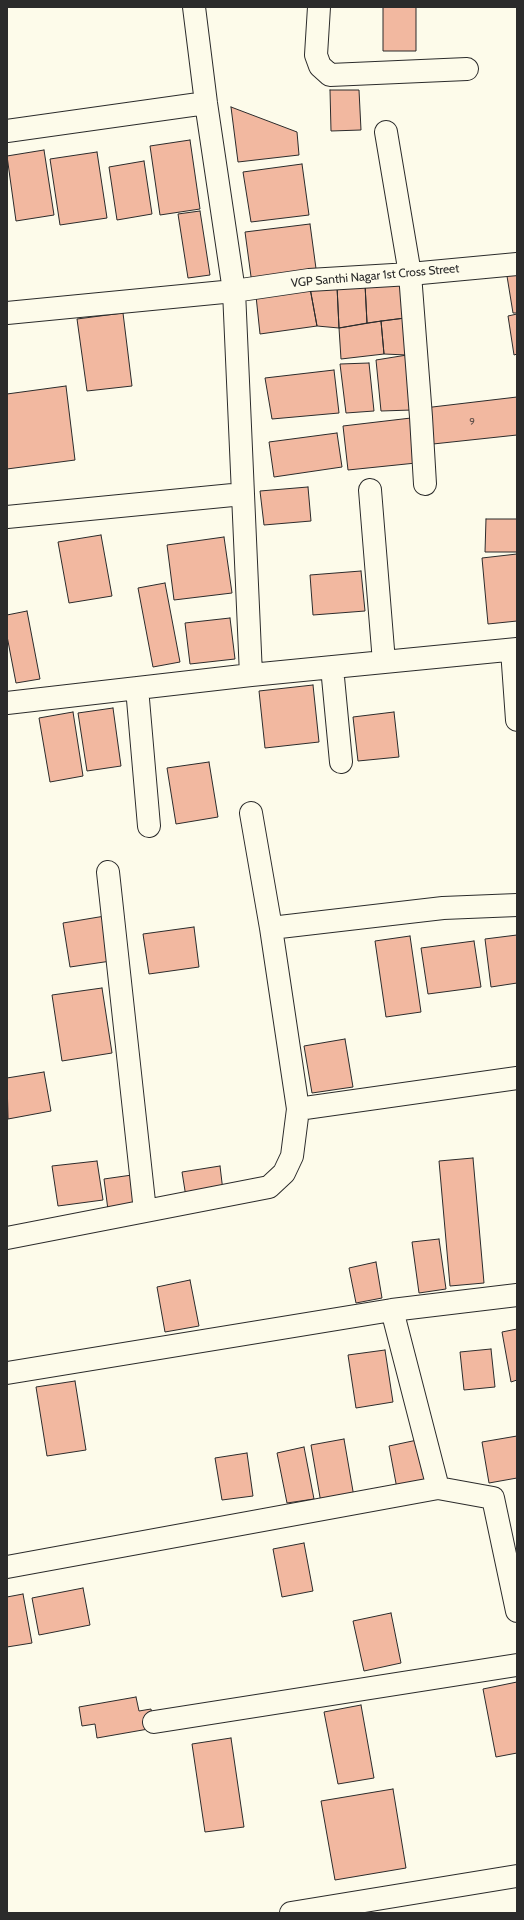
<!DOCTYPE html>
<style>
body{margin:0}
#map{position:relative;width:524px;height:1920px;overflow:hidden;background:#fdfbea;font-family:Cabin,sans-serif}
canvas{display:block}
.frame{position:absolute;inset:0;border:8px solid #2b2b2b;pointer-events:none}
</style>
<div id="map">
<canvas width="524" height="1920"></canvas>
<div class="frame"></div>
</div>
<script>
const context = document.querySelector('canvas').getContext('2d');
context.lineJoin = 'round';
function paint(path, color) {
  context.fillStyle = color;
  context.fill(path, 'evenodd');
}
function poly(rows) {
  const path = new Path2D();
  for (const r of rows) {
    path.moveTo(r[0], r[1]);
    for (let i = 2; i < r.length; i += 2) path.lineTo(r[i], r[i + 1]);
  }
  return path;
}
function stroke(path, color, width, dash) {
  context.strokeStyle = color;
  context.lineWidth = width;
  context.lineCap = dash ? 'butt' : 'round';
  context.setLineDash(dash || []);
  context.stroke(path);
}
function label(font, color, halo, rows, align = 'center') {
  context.font = font + ' Cabin,sans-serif';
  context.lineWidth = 3;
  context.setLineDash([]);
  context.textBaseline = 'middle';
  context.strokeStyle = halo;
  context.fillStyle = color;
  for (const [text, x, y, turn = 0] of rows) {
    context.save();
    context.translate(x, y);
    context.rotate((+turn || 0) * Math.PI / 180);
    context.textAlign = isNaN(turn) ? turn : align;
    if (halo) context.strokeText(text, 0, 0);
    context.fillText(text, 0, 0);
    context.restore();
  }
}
const building = poly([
 [383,7,416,7,416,51,383,51,383,7],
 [330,90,359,90,361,130,331,131,330,90],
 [231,107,297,132,299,155,238,162,231,107],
 [190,140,200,209,160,215,150,146,190,140],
 [44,150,54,215,16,221,7,156,44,150],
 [97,152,107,218,60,225,50,159,97,152],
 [144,161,152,214,117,220,109,167,144,161],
 [302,164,309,215,251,222,243,172,302,164],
 [200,211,210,275,188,278,178,214,200,211],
 [310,224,317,276,252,284,245,232,310,224],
 [517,269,517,313,513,313,506,270,517,269],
 [400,280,405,318,367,323,365,284,400,280],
 [365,284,367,323,339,328,337,286,365,284],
 [337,286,339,328,317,326,310,288,337,286],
 [310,288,317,326,260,334,256,296,310,288],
 [123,313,132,386,87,391,77,319,123,313],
 [517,314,517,354,514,355,508,316,517,314],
 [405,318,407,355,384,354,381,321,405,318],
 [381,321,384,354,341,359,339,328,381,321],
 [407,355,412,410,381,411,376,360,407,355],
 [369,363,374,411,346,413,340,364,369,363],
 [334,370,339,413,272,419,265,378,334,370],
 [66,386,75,460,7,469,7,394,66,386],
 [517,397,517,435,433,444,424,408,517,397],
 [411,418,416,463,348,470,343,426,411,418],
 [337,433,342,467,274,477,269,442,337,433],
 [308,487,311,521,264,525,260,491,308,487],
 [486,519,517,519,517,552,485,552,486,519],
 [101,535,112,596,69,603,58,542,101,535],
 [224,537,232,593,174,600,167,545,224,537],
 [517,554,517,621,488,624,482,558,517,554],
 [361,571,365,611,313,615,310,575,361,571],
 [165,583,180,662,153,667,138,588,165,583],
 [27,611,40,679,16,683,7,636,7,615,27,611],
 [230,618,235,659,190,664,185,623,230,618],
 [313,685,319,742,265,748,259,691,313,685],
 [113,708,121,766,87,771,78,713,113,708],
 [73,712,83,776,50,782,39,718,73,712],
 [394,712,399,757,358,761,353,717,394,712],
 [209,762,218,817,176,824,167,768,209,762],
 [105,916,111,961,70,967,63,923,105,916],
 [194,927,199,967,149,974,143,934,194,927],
 [517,935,517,983,491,987,485,939,517,935],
 [410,936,421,1012,386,1017,375,941,410,936],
 [474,941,481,987,428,994,421,948,474,941],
 [102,988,112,1053,62,1061,52,995,102,988],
 [345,1039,353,1087,312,1093,304,1046,345,1039],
 [44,1072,51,1111,8,1119,7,1078,44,1072],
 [473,1158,484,1283,450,1286,439,1161,473,1158],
 [97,1161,103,1200,58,1206,52,1166,97,1161],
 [220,1166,223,1191,186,1197,182,1172,220,1166],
 [132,1175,137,1205,108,1210,104,1179,132,1175],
 [439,1239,446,1289,419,1293,412,1242,439,1239],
 [376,1262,382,1298,356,1303,349,1268,376,1262],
 [190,1280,199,1326,165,1332,157,1287,190,1280],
 [517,1329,517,1380,511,1382,502,1332,517,1329],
 [491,1349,495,1387,464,1390,460,1352,491,1349],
 [385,1350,393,1402,356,1408,348,1355,385,1350],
 [75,1381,86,1450,47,1456,36,1387,75,1381],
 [517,1436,517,1478,489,1483,482,1442,517,1436],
 [344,1439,354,1497,321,1503,311,1445,344,1439],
 [422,1439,431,1488,398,1494,389,1446,422,1439],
 [304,1447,314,1499,287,1503,277,1453,304,1447],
 [247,1453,253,1496,222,1500,215,1458,247,1453],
 [304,1543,313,1591,282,1597,273,1549,304,1543],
 [83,1588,90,1625,39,1635,32,1598,83,1588],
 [23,1594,32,1643,7,1647,7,1597,23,1594],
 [391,1613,401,1663,364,1671,353,1621,391,1613],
 [517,1682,517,1753,496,1757,483,1689,517,1682],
 [136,1697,139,1711,151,1709,154,1728,97,1738,95,1724,82,1726,79,1707,136,1697],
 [361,1705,374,1778,338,1784,324,1712,361,1705],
 [231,1738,244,1827,205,1832,192,1744,231,1738],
 [393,1789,406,1868,335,1880,321,1801,393,1789]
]);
paint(building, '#f2b8a0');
stroke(building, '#2b2b2b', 1);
const minor = poly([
 [194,7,206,103,234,291,251,675],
 [319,7,316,55,320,66,330,75,467,69],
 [7,131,206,103],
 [386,132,410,274,421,417,425,484],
 [7,313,234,291,309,280,410,274,517,264],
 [370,490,384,662],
 [7,517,243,494],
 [512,650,517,720],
 [332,667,341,762],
 [137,688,149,826],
 [7,703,251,675,517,649],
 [108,872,145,1211],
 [271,928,443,908,517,905],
 [298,1109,517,1078],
 [7,1238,269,1187,284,1173,292,1156,298,1109,271,928,251,813],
 [392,1310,438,1488,493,1498,517,1611],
 [7,1373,392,1310,517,1295],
 [7,1567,438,1488],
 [154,1722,517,1665],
 [291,1913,517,1876]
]);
stroke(minor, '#2b2b2b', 24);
stroke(minor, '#fdfbea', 22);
label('10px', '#5d4e48', null, [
 ["9",472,422]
]);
label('12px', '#2b2b2b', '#fdfbea', [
 ["VGP Santhi Nagar 1st Cross Street",375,276,-5]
]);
</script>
